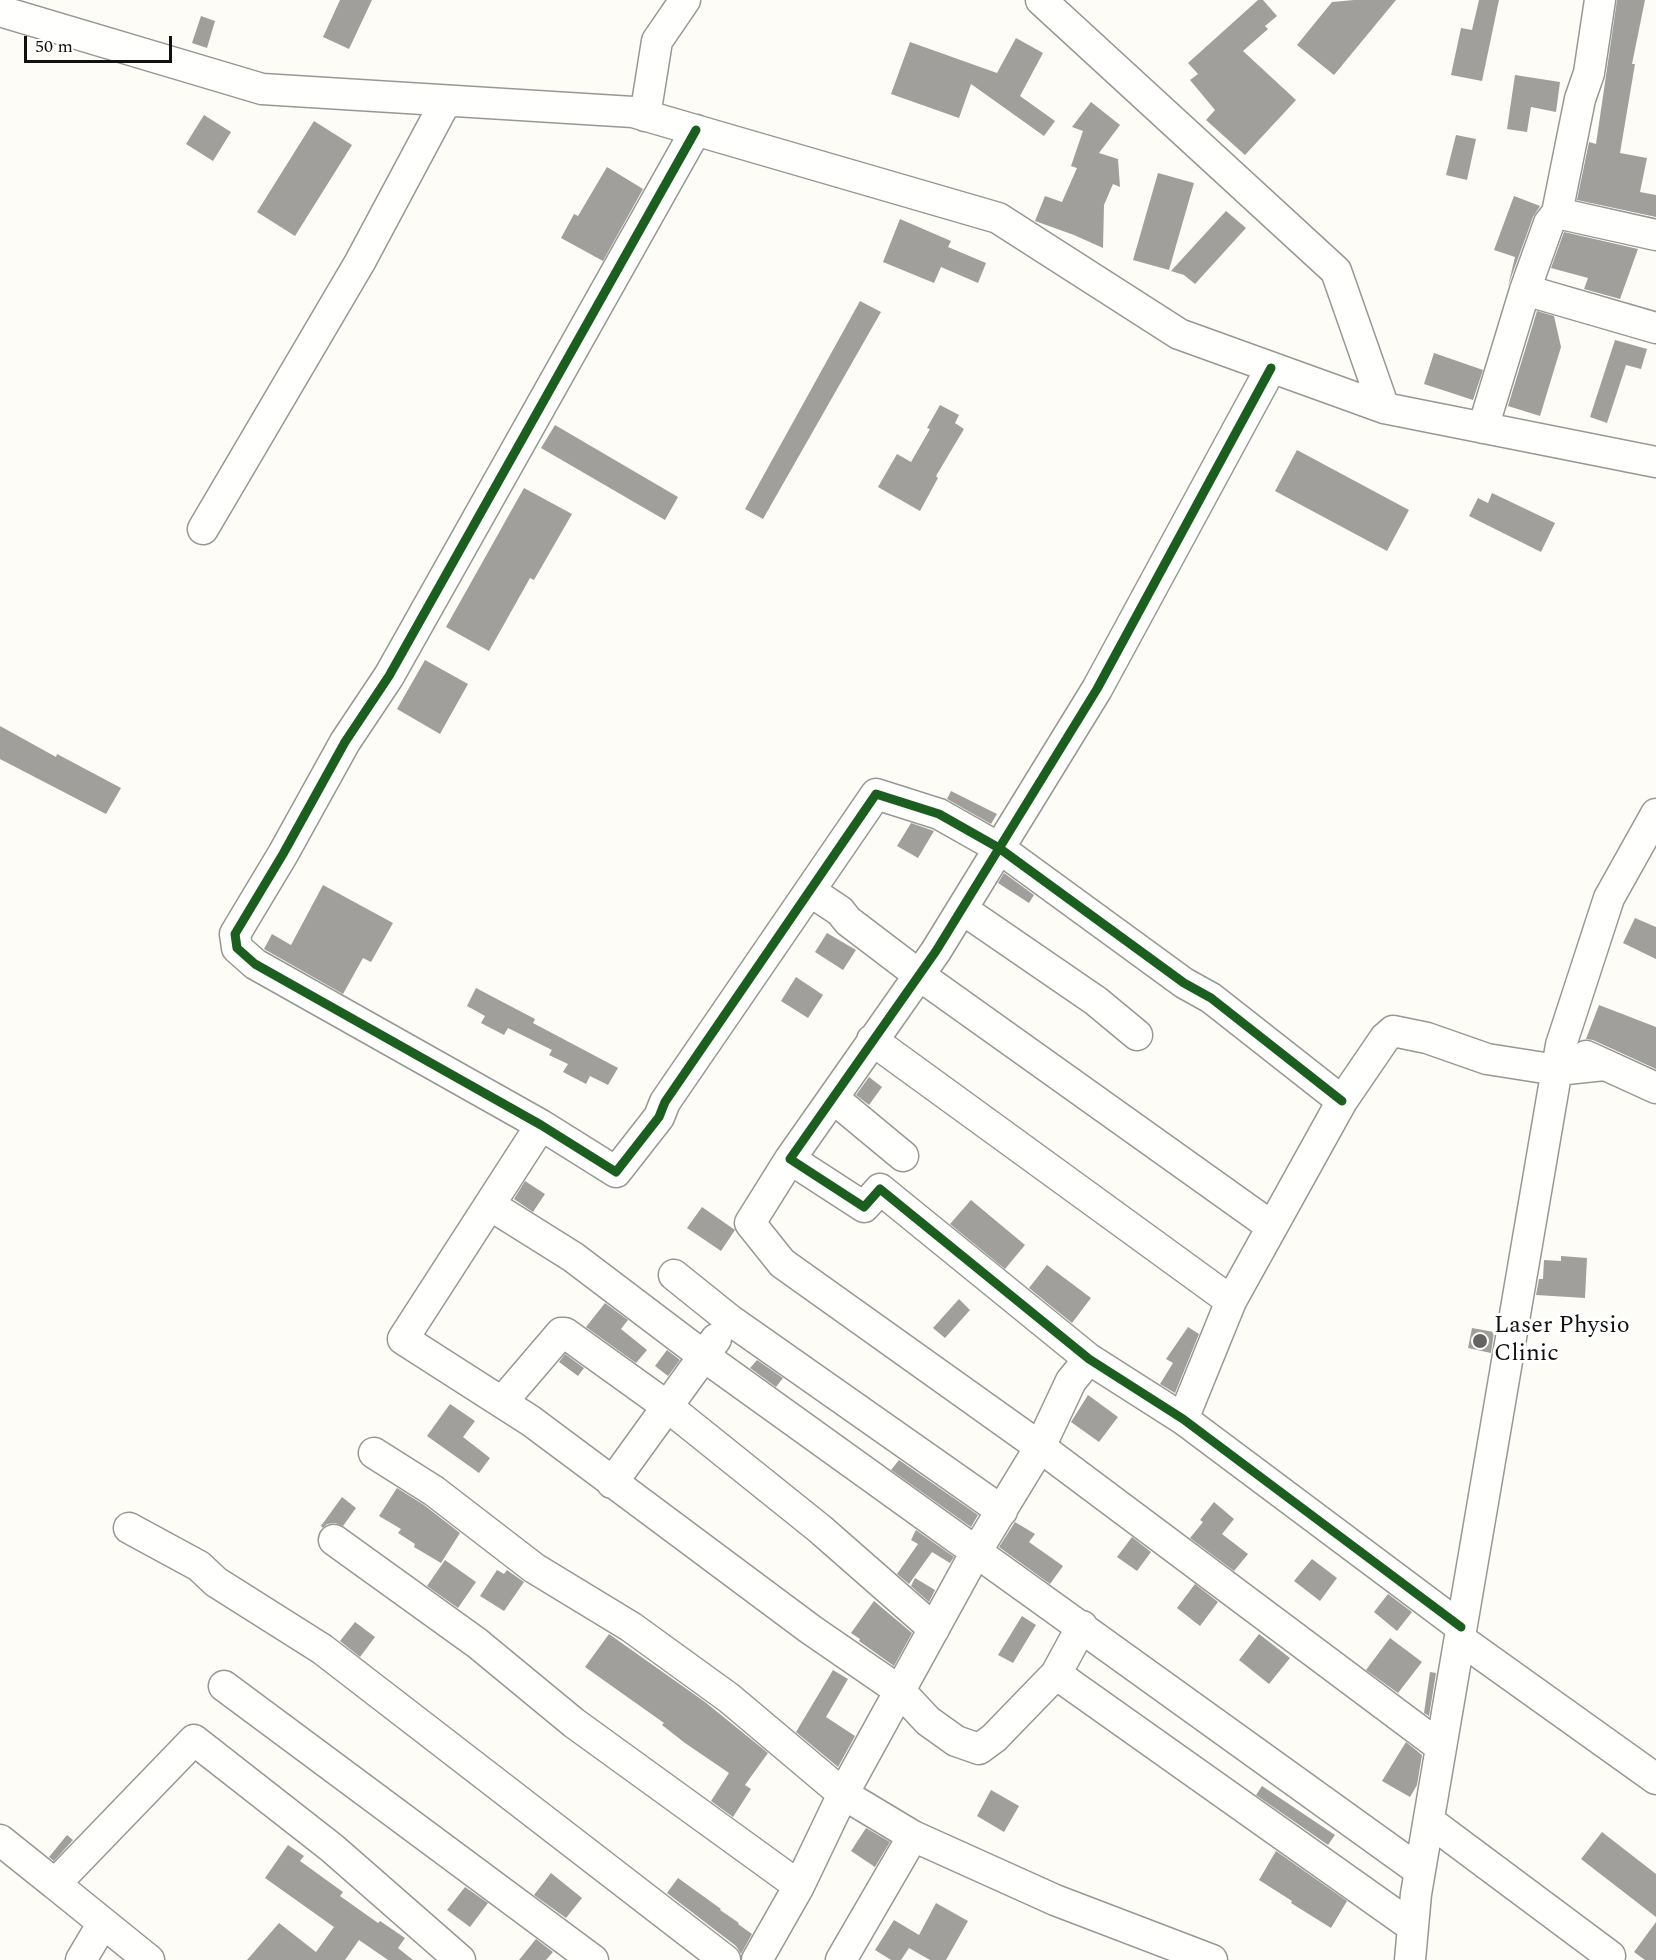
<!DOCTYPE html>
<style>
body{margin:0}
#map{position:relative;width:1656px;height:1960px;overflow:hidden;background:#fdfcf7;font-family:Spectral,serif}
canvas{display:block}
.scale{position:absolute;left:24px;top:36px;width:148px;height:27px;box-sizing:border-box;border:3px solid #111;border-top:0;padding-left:8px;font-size:18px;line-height:21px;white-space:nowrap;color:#111;-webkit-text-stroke:4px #fff;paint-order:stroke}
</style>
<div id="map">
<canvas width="1656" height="1960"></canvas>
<div class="scale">50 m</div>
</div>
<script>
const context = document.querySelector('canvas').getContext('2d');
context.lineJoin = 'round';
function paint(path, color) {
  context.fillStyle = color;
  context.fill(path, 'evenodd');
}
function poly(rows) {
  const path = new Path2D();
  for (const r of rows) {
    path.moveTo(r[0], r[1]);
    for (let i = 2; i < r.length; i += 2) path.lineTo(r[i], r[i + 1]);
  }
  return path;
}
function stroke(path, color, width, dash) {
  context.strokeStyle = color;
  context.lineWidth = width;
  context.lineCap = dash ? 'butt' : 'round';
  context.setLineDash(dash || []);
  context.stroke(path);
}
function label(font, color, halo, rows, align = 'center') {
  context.font = font + ' Spectral,serif';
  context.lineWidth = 6;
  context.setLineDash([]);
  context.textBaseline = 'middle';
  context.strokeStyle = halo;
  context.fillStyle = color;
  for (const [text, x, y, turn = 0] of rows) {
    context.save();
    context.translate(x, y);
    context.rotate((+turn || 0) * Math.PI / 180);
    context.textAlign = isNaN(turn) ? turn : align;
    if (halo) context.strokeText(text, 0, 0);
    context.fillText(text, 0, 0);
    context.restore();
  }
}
paint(poly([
 [340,0,372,0,349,49,323,37],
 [1258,0,1263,0,1277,16,1265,26,1268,29,1243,51,1296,100,1245,155,1206,120,1215,110,1190,80,1198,74,1188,63],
 [1354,0,1396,0,1334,75,1297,45,1332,2],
 [1479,0,1499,0,1482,81,1451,75,1461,28,1472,30],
 [1617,0,1645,0,1632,64,1635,64,1620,153,1647,158,1640,192,1656,195,1656,217,1577,200,1589,142,1596,144],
 [201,16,215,21,207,48,192,43],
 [1016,38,1043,53,1020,96,1055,121,1044,136,971,84,959,118,891,94,910,42,997,73],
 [1515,75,1560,82,1556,112,1531,107,1527,132,1507,129],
 [1091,102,1120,125,1099,153,1118,159,1120,187,1113,184,1104,205,1103,248,1074,235,1035,221,1045,196,1062,202,1077,168,1071,166,1083,131,1072,127],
 [204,115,231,132,213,161,186,144],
 [314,121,352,145,295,236,257,212],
 [1456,135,1476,139,1467,180,1446,175],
 [607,167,643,189,603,261,561,238,574,214,578,216],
 [1158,173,1194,183,1169,270,1133,260],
 [1514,196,1540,206,1533,217,1508,286,1515,257,1494,250],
 [1226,211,1246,228,1195,284,1184,275,1171,271],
 [900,219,951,241,948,247,986,263,978,283,941,267,934,283,883,262],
 [1564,232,1638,249,1620,299,1584,289,1588,278,1551,268],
 [860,301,881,312,763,519,745,509],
 [1537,311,1554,316,1561,347,1540,416,1508,406],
 [1615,340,1647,349,1641,369,1626,365,1607,423,1590,417],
 [1434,353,1483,370,1473,400,1424,384],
 [940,405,959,415,955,423,964,429,936,476,938,478,920,511,878,487,897,454,911,462,930,429,927,428],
 [555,425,678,497,665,520,541,448],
 [1297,450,1409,510,1387,551,1275,491],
 [524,488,572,514,534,580,530,578,489,651,446,627],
 [1492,493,1555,523,1541,552,1469,516,1478,498,1488,503],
 [425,660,468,684,440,734,397,709],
 [0,726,56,757,57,754,121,788,106,814,0,759],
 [951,791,997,814,991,824,947,799],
 [911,823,934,831,918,858,897,846],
 [1004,873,1034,895,1029,903,998,883],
 [323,885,393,923,371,962,363,958,343,994,264,949,272,934,291,945],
 [1635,918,1656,927,1656,959,1623,943],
 [827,933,856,950,843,970,815,952],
 [796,977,823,995,808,1018,781,1001],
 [476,988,535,1019,533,1023,618,1068,608,1085,590,1076,586,1084,563,1072,568,1064,549,1055,552,1050,508,1028,504,1035,481,1023,485,1016,467,1006],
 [1599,1005,1656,1027,1656,1069,1593,1040,1586,1039],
 [869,1077,882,1087,869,1105,856,1095],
 [525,1181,545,1194,533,1212,514,1199],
 [971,1200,1025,1245,1005,1269,950,1224],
 [702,1207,735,1230,721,1251,687,1228],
 [1561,1256,1587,1258,1585,1298,1536,1295,1539,1279,1543,1279,1544,1260,1561,1261],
 [1047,1265,1091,1298,1072,1323,1029,1288],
 [959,1299,970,1310,945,1338,933,1328],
 [605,1303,628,1320,621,1329,647,1350,636,1363,586,1327],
 [1188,1327,1199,1334,1175,1393,1160,1384,1173,1363,1166,1359],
 [1472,1328,1494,1332,1491,1353,1468,1348],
 [667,1350,680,1360,668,1376,655,1366],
 [565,1354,584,1368,578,1376,559,1362],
 [757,1360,783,1378,776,1387,750,1368],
 [1088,1395,1118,1417,1099,1442,1071,1422],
 [450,1404,475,1421,463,1437,490,1458,479,1473,427,1436],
 [899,1460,978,1515,971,1527,891,1470],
 [397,1488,424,1505,460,1533,441,1563,414,1547,415,1544,398,1533,401,1529,379,1516],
 [342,1497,356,1508,343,1526,335,1523,327,1524,323,1528,321,1526],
 [1214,1502,1234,1519,1222,1534,1248,1554,1234,1571,1190,1538,1203,1522,1200,1520],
 [1015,1522,1035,1534,1029,1542,1063,1566,1050,1584,999,1547],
 [916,1530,954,1557,950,1563,932,1552,909,1584,897,1574,918,1544,911,1540],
 [1132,1537,1151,1552,1137,1571,1117,1557],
 [1312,1559,1337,1578,1320,1601,1294,1581],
 [445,1560,476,1582,458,1608,427,1586],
 [497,1570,504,1574,507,1570,524,1582,504,1611,480,1596],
 [915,1578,935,1590,929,1602,911,1586],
 [1195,1584,1218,1602,1200,1626,1177,1608],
 [1388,1594,1412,1612,1397,1631,1374,1612],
 [874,1601,912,1633,894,1666,859,1641,860,1639,851,1633],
 [1022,1616,1036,1625,1013,1663,998,1655],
 [355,1622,375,1637,360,1657,340,1641],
 [609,1634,705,1702,768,1753,745,1785,751,1789,733,1817,711,1801,729,1773,685,1743,662,1725,664,1723,585,1667],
 [1259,1634,1290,1658,1269,1684,1239,1660],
 [1390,1638,1422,1662,1398,1693,1366,1670],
 [833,1670,848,1679,826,1717,855,1736,838,1767,796,1732],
 [1430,1672,1436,1673,1429,1716,1424,1713],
 [1406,1742,1422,1755,1417,1785,1410,1797,1382,1781],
 [1262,1786,1335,1835,1328,1845,1256,1795],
 [991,1790,1019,1806,1004,1832,977,1816],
 [866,1828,890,1842,875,1867,851,1851],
 [1602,1832,1656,1874,1656,1917,1581,1859],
 [67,1835,73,1840,54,1861,49,1857],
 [288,1845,304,1856,300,1861,343,1892,340,1896,378,1923,380,1921,405,1938,398,1948,413,1960,388,1960,359,1940,345,1960,247,1960,279,1923,316,1952,334,1927,265,1878],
 [1276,1851,1347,1901,1331,1928,1291,1903,1292,1901,1259,1880],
 [551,1873,582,1898,566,1918,534,1895],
 [678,1878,721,1909,720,1910,739,1923,738,1924,752,1934,741,1954,736,1946,667,1893],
 [465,1887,488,1903,470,1927,447,1910],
 [936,1903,968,1921,946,1960,930,1960,909,1948,901,1960,891,1960,875,1950,894,1920,919,1935],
 [1656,1922,1656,1960,1645,1960,1634,1952],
 [536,1939,553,1952,546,1960,519,1960]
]), '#a19f9c');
const minor = poly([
 [1041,0,1336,271,1384,408],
 [0,11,262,89,633,112,998,218,1179,334,1384,408,1656,462],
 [645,116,657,41,685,0],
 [696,130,389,676,345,742,283,854,235,934,237,948,255,964,541,1125,616,1172,659,1117,665,1102,876,794,939,814,999,848,1184,983,1211,998,1342,1101],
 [1557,213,1656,235],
 [1525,290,1656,328],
 [1271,368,1097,689,936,951,790,1159,864,1207,880,1189,1089,1359,1183,1419,1461,1627],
 [1483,428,1525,290,1549,223,1557,213,1580,99,1589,73,1600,0],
 [203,529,360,262,446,101],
 [810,891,840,911,848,921,919,975,1271,1226],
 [962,909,1096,1001,1137,1035],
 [872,1040,1231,1301],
 [1586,1056,1656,1088],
 [833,1098,903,1156],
 [541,1125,403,1339,531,1421,810,1629,900,1691,928,1721,956,1741,979,1749,994,1738,1056,1674,1082,1626],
 [790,1159,750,1223,782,1263,1040,1447,1441,1747],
 [490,1205,573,1257,705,1357,1420,1871],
 [674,1275,730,1320,1002,1511],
 [502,1402,561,1333,565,1333,668,1407,820,1529,934,1629],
 [1183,1419,1231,1301,1342,1101,1385,1038,1393,1031,1427,1038,1487,1059,1557,1070,1604,1065],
 [374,1453,434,1491,534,1568,631,1627,729,1698,843,1794,913,1836,1055,1900,1212,1960],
 [612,1483,716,1339],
 [129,1528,199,1566,216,1582,322,1649,725,1960],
 [334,1540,477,1643,574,1723,799,1886],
 [1460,1639,1656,1779],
 [1056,1674,1413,1927],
 [224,1686,593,1960],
 [1429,1821,1610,1956,1607,1960],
 [0,1840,55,1884],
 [81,1960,103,1923],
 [149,1960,55,1884,194,1740,332,1848,460,1960],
 [757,1960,799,1886,843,1794,976,1552,1040,1447,1071,1381,1089,1359],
 [841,1960,913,1836],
 [1410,1960,1416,1894,1561,1045,1609,898,1656,814]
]);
stroke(minor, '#979795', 33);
stroke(minor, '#fffffe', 30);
stroke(poly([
 [696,130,389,676,345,742,283,854,235,934,237,948,255,964,541,1125,616,1172,659,1117,665,1102,876,794,939,814,999,848,1184,983,1211,998,1342,1101],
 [1271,368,1097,689,936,951,790,1159,864,1207,880,1189,1089,1359,1183,1419,1461,1627]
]), '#1b5e20', 9);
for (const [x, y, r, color] of [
 [1480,1341,8,"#646362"]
]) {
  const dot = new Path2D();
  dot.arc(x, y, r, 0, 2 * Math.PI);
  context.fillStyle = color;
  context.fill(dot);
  stroke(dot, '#fff', 2);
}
label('24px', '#111', '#fff', [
 ["Laser Physio",1494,1327],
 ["Clinic",1494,1355]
], 'left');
</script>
